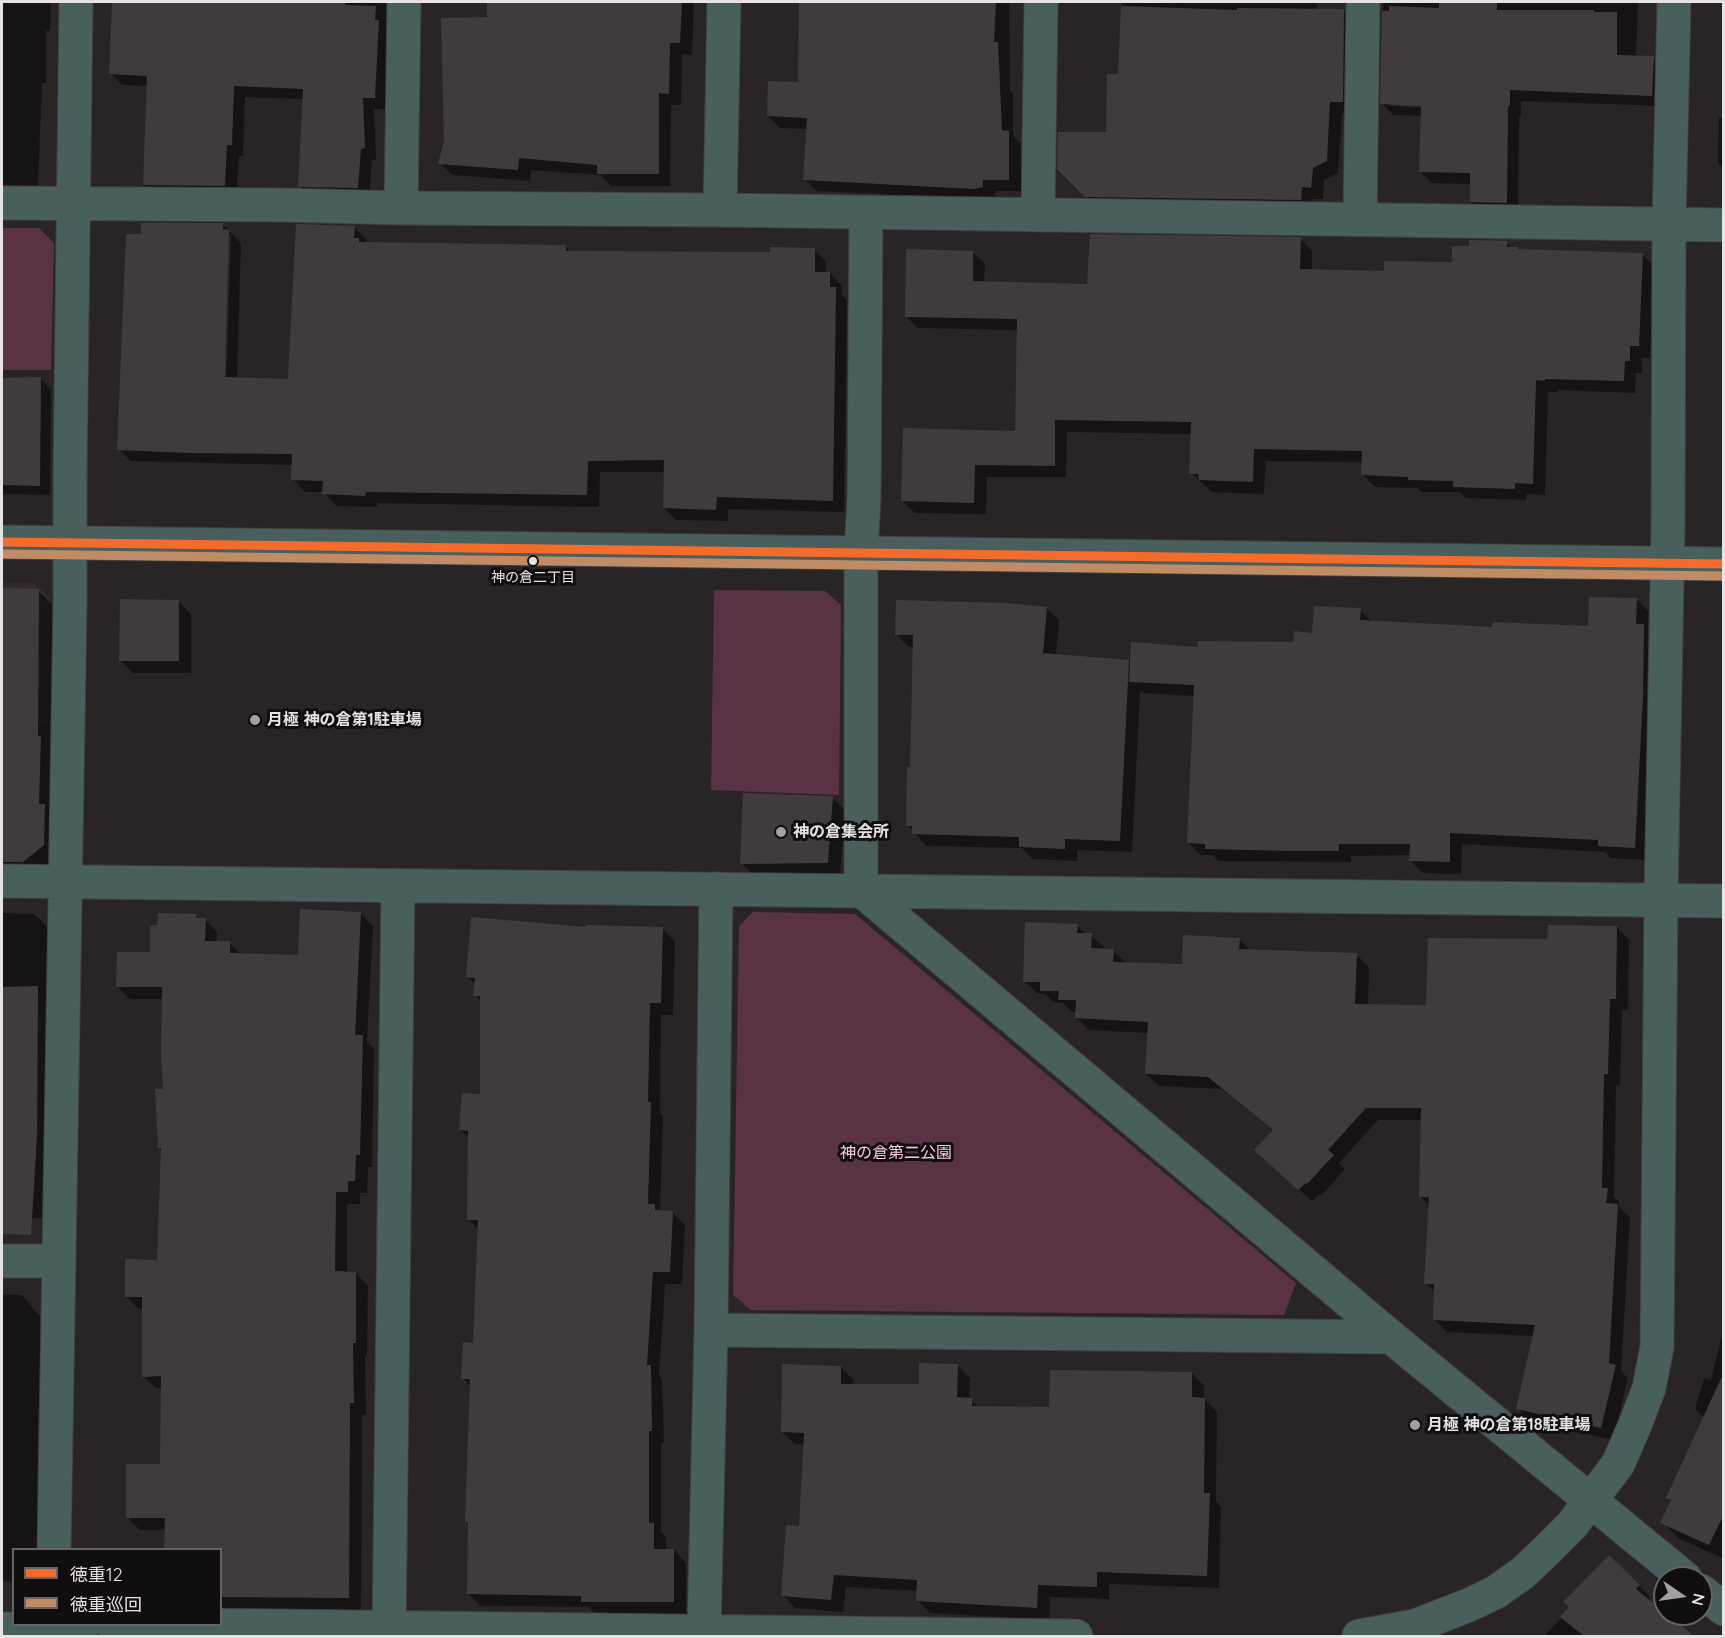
<!DOCTYPE html>
<meta charset="utf-8">
<style>
body{margin:0}
#map{position:relative;width:1725px;height:1638px;overflow:hidden;background:#292527;font-family:Quicksand,"Noto Sans JP",sans-serif}
canvas{display:block}
.frame{position:absolute;inset:0;border:3px solid #e7e2e4;pointer-events:none}
.legend{position:absolute;left:12px;top:1548px;width:210px;height:78px;box-sizing:border-box;background:#110e0f;border:2px solid #676364;margin:0;padding:8px 10px;list-style:none;font-size:18px;color:#e7e2e4}
.legend li{display:flex;align-items:center;gap:12px;height:30px}
.legend b{width:30px;border:2px solid #676364}
.north{position:absolute;left:1653px;top:1566px;width:60px;height:60px;box-sizing:border-box;background:#110e0f;border:2px solid #676364;border-radius:50%;rotate:103deg;font-size:16px;font-weight:700;line-height:24px;text-align:center;color:#e7e2e4}
.north::after{content:'';display:block;margin:auto;width:21px;height:27px;background:#a4a0a2;clip-path:polygon(50% 0,100% 100%,50% 72%,0 100%)}
</style>
<div id="map">
<canvas width="1725" height="1638"></canvas>
<div class="frame"></div>
<ul class="legend">
<li><b style="height:8px;background:#f36c2b"></b>徳重12</li>
<li><b style="height:8px;background:#c18c65"></b>徳重巡回</li>
</ul>
<div class="north">N</div>
</div>
<script>
const context = document.querySelector('canvas').getContext('2d');
context.lineJoin = 'round';
function paint(path, color) {
  context.fillStyle = color;
  context.fill(path, 'evenodd');
}
function poly(rows) {
  const path = new Path2D();
  for (const r of rows) {
    path.moveTo(r[0], r[1]);
    for (let i = 2; i < r.length; i += 2) path.lineTo(r[i], r[i + 1]);
  }
  return path;
}
function stroke(path, color, width, dash) {
  context.strokeStyle = color;
  context.lineWidth = width;
  context.lineCap = dash ? 'butt' : 'round';
  context.setLineDash(dash || []);
  context.stroke(path);
}
function label(font, color, halo, rows, align = 'center') {
  context.font = font + ' Quicksand,"Noto Sans JP",sans-serif';
  context.lineWidth = 6;
  context.setLineDash([]);
  context.textBaseline = 'middle';
  context.strokeStyle = halo;
  context.fillStyle = color;
  for (const [text, x, y, turn = 0] of rows) {
    context.save();
    context.translate(x, y);
    context.rotate((+turn || 0) * Math.PI / 180);
    context.textAlign = isNaN(turn) ? turn : align;
    if (halo) context.strokeText(text, 0, 0);
    context.fillText(text, 0, 0);
    context.restore();
  }
}
paint(poly([
 [2,583,34,583,50,598,47,726,2,726]
]), '#35292e');
paint(poly([
 [2,228,39,228,54,243,51,370,2,370],
 [714,590,825,591,841,605,839,795,711,790],
 [753,912,855,914,1296,1283,1284,1315,751,1310,733,1295,739,926]
]), '#5a3245');
paint(poly([
 [2,2,51,2,50,31,46,31,46,83,42,83,38,186,2,185],
 [114,2,390,2,386,109,374,109,376,160,372,160,369,199,311,198,300,186,304,99,245,97,243,156,239,156,236,197,156,196,144,185,148,86,122,85,110,73],
 [489,2,694,2,692,55,682,54,681,105,671,105,670,186,611,186,601,175,531,170,530,181,452,175,440,163,489,18],
 [800,2,1009,2,1010,91,1013,94,1013,136,1021,144,1021,191,995,191,995,199,817,191,805,179,808,129,780,128,768,116,800,84],
 [1122,2,1317,2,1317,9,1343,10,1356,22,1354,114,1342,113,1338,173,1324,180,1323,199,1313,199,1313,211,1098,208,1059,168,1108,134,1119,75],
 [1383,2,1638,2,1636,57,1653,58,1664,69,1663,106,1521,101,1521,117,1519,117,1518,214,1483,213,1471,202,1471,184,1432,183,1420,171,1422,116,1393,115,1382,103],
 [1391,103,1428,105,1428,108,1391,106],
 [1719,118,1724,118,1724,169,1718,164],
 [223,225,241,243,237,379,289,381,354,227,366,239,366,243,565,246,572,253,771,254,814,249,826,262,826,273,830,273,842,286,842,295,847,300,844,512,728,509,728,521,676,520,664,508,665,472,600,472,599,507,377,503,377,507,336,506,324,492,305,492,293,479,293,465,131,461,119,449,142,236],
 [228,235,231,235,226,384,223,384],
 [1300,239,1312,251,1312,270,1385,272,1454,264,1506,242,1512,248,1519,250,1642,254,1654,266,1650,358,1642,358,1642,373,1636,373,1635,393,1557,390,1557,392,1548,392,1545,495,1527,494,1526,500,1466,498,1460,492,1421,492,1418,488,1375,487,1363,475,1363,462,1266,461,1264,494,1212,492,1191,473,1192,434,1067,432,1066,477,987,477,986,514,915,513,903,501,1016,432,1018,330,918,328,906,316,972,252,985,264,984,283,1089,286],
 [2,378,41,379,51,389,50,495,2,494],
 [2,590,38,591,52,604,51,747,54,751,57,858,37,876,2,883],
 [1636,599,1649,612,1648,630,1656,638,1646,860,1611,858,1605,852,1462,844,1461,874,1423,873,1411,861,1411,855,1351,856,1351,862,1218,861,1213,855,1201,855,1189,843,1195,696,1143,693,1140,691,1132,852,1077,850,1077,861,1033,859,1022,848,926,846,908,825,912,769,915,647,909,647,896,634,1046,608,1059,620,1056,656,1129,661,1131,664,1200,649,1295,643,1360,610,1372,622,1494,629,1590,627],
 [179,602,191,614,191,673,133,673,121,661],
 [832,797,845,810,840,875,754,875,741,863],
 [2,913,34,914,48,927,46,1218,2,1218],
 [361,914,373,926,367,1042,374,1049,372,1167,368,1167,367,1193,360,1193,360,1204,347,1204,347,1273,356,1273,368,1286,367,1355,365,1355,366,1414,362,1415,361,1610,237,1609,237,1612,220,1612,220,1550,166,1530,140,1530,128,1518,161,1465,162,1388,156,1388,143,1376,143,1309,139,1309,127,1297,159,1261,162,1151,159,1148,165,1091,164,999,130,999,117,986,196,915,200,920,205,920,217,932,217,943,229,943,242,955,299,957],
 [1077,925,1086,935,1091,935,1104,947,1103,950,1113,950,1126,963,1183,966,1239,939,1251,951,1356,954,1369,967,1368,1006,1428,1006,1549,940,1617,927,1629,940,1628,1010,1622,1010,1620,1086,1616,1085,1614,1197,1619,1202,1619,1207,1630,1217,1621,1371,1628,1378,1613,1440,1530,1421,1518,1408,1534,1336,1447,1332,1434,1319,1435,1293,1426,1283,1430,1206,1421,1197,1422,1120,1378,1120,1339,1163,1345,1169,1321,1196,1319,1194,1312,1201,1269,1163,1274,1131,1222,1089,1159,1086,1146,1074,1149,1033,1089,1030,1076,1017,1076,1012,1072,1012,1063,1003,1054,1002,1045,994,1037,993,1024,981],
 [587,929,663,929,675,941,673,1015,661,1015,660,1113,663,1116,660,1212,672,1212,685,1225,682,1284,665,1284,659,1375,662,1379,664,1443,661,1443,661,1532,666,1537,666,1550,674,1550,686,1563,686,1614,595,1614,589,1607,481,1606,468,1593,469,1524,466,1521,471,1387,463,1378,475,1344,479,1230,468,1219,469,1138,461,1130,482,1095,482,1002,475,995,476,985,468,977],
 [2,1294,22,1295,42,1319,43,1395,39,1395,37,1491,42,1496,41,1550,14,1550,14,1582,2,1581],
 [1724,1327,1724,1559,1678,1538,1662,1522,1672,1502,1667,1497,1704,1418,1695,1409,1704,1378,1711,1380],
 [957,1365,970,1378,969,1399,980,1408,1051,1408,1192,1373,1204,1386,1204,1399,1217,1412,1216,1501,1221,1507,1219,1588,1109,1584,1109,1599,1050,1597,1049,1620,930,1613,917,1600,918,1591,846,1587,843,1612,795,1608,783,1595,801,1527,805,1445,795,1444,782,1432,841,1367,853,1380,853,1386,921,1385],
 [1639,1586,1651,1598,1648,1601,1691,1636,1544,1636,1571,1608]
]), '#0007');
paint(poly([
 [112,2,345,2,345,5,376,6,375,20,379,20,375,98,363,98,365,148,361,149,358,188,298,187,303,89,234,86,232,145,227,145,225,186,143,185,147,76,109,74],
 [487,2,682,2,680,43,670,43,669,94,659,93,659,174,597,174,597,165,519,158,518,170,438,164,444,141,441,18,487,17],
 [799,2,996,2,994,42,998,42,1002,130,1009,131,1009,180,983,180,983,187,974,189,803,180,807,118,767,116,768,81,798,82],
 [1439,2,1497,2,1497,10,1594,10,1594,12,1617,12,1617,55,1654,56,1652,96,1510,90,1510,106,1508,106,1507,203,1470,202,1470,173,1419,172,1421,106,1380,104,1382,11,1389,11,1389,6,1439,8],
 [1121,6,1237,10,1237,8,1344,9,1343,102,1330,102,1327,161,1313,168,1311,188,1302,187,1301,200,1085,197,1057,169,1058,132,1106,132,1107,74,1118,74],
 [141,223,223,223,223,229,229,230,225,377,288,379,296,224,355,226,354,238,359,238,359,242,566,245,566,251,770,252,770,247,815,248,815,272,830,272,830,287,836,287,833,501,717,497,716,510,663,508,664,460,588,461,587,495,366,492,365,496,322,494,323,481,291,480,292,454,188,453,117,450,126,234,141,234],
 [1090,234,1301,237,1300,269,1384,271,1384,261,1452,262,1452,246,1469,246,1469,240,1507,241,1507,247,1518,247,1518,249,1643,253,1639,346,1630,346,1630,361,1625,361,1624,381,1545,379,1545,381,1536,380,1533,484,1515,483,1515,489,1453,487,1453,481,1408,480,1408,477,1361,475,1362,451,1254,449,1253,482,1199,480,1198,474,1189,474,1191,422,1055,420,1055,466,975,465,974,503,901,501,903,428,1015,431,1017,319,905,317,906,249,973,251,973,281,1087,284],
 [41,377,40,486,2,485,2,378],
 [2,588,39,589,38,736,41,736,39,804,45,804,44,845,23,862,2,862],
 [1589,597,1637,598,1636,624,1644,624,1643,697,1635,848,1598,846,1598,840,1450,833,1450,862,1409,861,1410,844,1339,844,1339,851,1291,851,1205,849,1205,844,1187,843,1194,685,1129,682,1131,642,1198,647,1198,641,1293,642,1294,631,1312,633,1314,606,1361,608,1360,620,1492,627,1493,622,1588,626],
 [120,599,179,600,179,661,119,661],
 [896,600,1006,603,1047,607,1043,653,1129,660,1120,841,1065,839,1065,849,1019,847,1019,837,912,834,912,826,906,826,907,767,910,767,913,635,895,635],
 [743,793,833,796,828,863,740,864],
 [300,909,361,912,355,1035,363,1035,360,1155,356,1155,355,1181,348,1181,348,1192,336,1192,335,1271,356,1272,356,1343,353,1343,354,1403,350,1403,349,1598,220,1597,220,1550,164,1550,165,1518,126,1518,126,1464,160,1464,161,1376,142,1377,142,1297,125,1297,125,1259,157,1260,161,1148,158,1148,155,1089,163,1089,161,1056,162,987,116,987,117,952,150,952,150,926,157,925,158,913,196,914,197,918,206,918,205,941,230,941,230,953,298,955],
 [471,917,586,927,586,925,663,927,661,1003,650,1003,648,1102,651,1102,648,1204,655,1204,655,1210,673,1211,670,1272,653,1272,647,1365,651,1365,652,1431,649,1431,649,1523,654,1523,654,1549,674,1549,674,1602,581,1602,581,1596,467,1594,468,1522,465,1522,470,1379,461,1379,463,1342,473,1343,478,1220,467,1220,468,1131,459,1130,462,1093,480,1094,480,996,473,996,475,978,466,977],
 [1025,922,1078,924,1077,933,1092,933,1091,948,1114,949,1113,962,1182,964,1183,935,1240,938,1239,949,1357,953,1355,1004,1426,1005,1428,938,1547,939,1548,925,1617,926,1616,999,1610,999,1608,1074,1604,1074,1602,1188,1608,1188,1606,1203,1618,1204,1609,1363,1616,1365,1601,1428,1516,1409,1535,1325,1433,1320,1434,1284,1424,1284,1429,1197,1419,1197,1421,1108,1366,1108,1328,1150,1334,1155,1307,1184,1306,1183,1298,1190,1254,1150,1273,1130,1208,1077,1145,1074,1148,1022,1075,1018,1076,1000,1058,1000,1059,991,1040,991,1040,982,1023,982],
 [38,986,37,1135,31,1235,2,1234,2,987],
 [919,1363,958,1364,957,1397,972,1398,972,1406,1049,1407,1050,1370,1192,1372,1192,1397,1205,1398,1204,1493,1210,1493,1207,1576,1097,1572,1097,1587,1038,1585,1037,1608,916,1601,917,1580,834,1575,831,1600,781,1596,786,1525,799,1526,804,1433,781,1432,782,1364,841,1366,841,1384,919,1384],
 [1724,1372,1724,1514,1709,1545,1660,1523,1671,1500,1666,1498],
 [1609,1555,1640,1585,1636,1589,1694,1636,1584,1636,1560,1617,1569,1607,1563,1602]
]), '#403c3e');
const minor = poly([
 [2,203,283,205,401,208,720,210,1724,225],
 [401,208,404,2],
 [720,210,724,2],
 [866,213,864,498,861,552,861,890,1391,1337,1685,1578],
 [1038,215,1041,2],
 [1360,219,1363,2],
 [2,881,1724,901],
 [2,1261,59,1261],
 [711,1330,1391,1337],
 [54,1550,70,606,70,477,76,2],
 [1701,1591,1724,1609],
 [112,1624,1076,1636],
 [2,1629,53,1628,84,1624],
 [704,1632,711,1330,716,889],
 [389,1636,398,887],
 [1359,1636,1415,1626,1469,1605,1496,1592,1524,1572,1549,1548,1572,1525,1618,1464,1635,1425,1649,1388,1657,1347,1661,899,1668,528,1669,224,1674,2]
]);
const tertiary = poly([
 [2,542,1724,564]
]);
stroke(minor, '#434041', 35);
stroke(tertiary, '#434041', 35);
stroke(minor, '#495f5e', 33);
stroke(tertiary, '#495f5e', 33);
stroke(poly([
 [2,542,1724,564]
]), '#f36c2b', 9);
stroke(poly([
 [2,554,1724,576]
]), '#c18c65', 9);
for (const [x, y, r, color] of [
 [533,561,5,"#e7e2e4"],
 [255,720,6,"#a4a0a2"],
 [781,832,6,"#a4a0a2"],
 [1415,1425,6,"#a4a0a2"]
]) {
  const dot = new Path2D();
  dot.arc(x, y, r, 0, 2 * Math.PI);
  context.fillStyle = color;
  context.fill(dot);
  stroke(dot, '#110e0f', 2);
}
label('14px', '#e7e2e4', '#110e0f', [
 ["神の倉二丁目",533,578]
]);
label('bold 16px', '#e7e2e4', '#110e0f', [
 ["月極 神の倉第1駐車場",267,720],
 ["神の倉集会所",793,832],
 ["月極 神の倉第18駐車場",1427,1425]
], 'left');
label('16px', '#f8c9dd', '#110e0f', [
 ["神の倉第二公園",896,1153]
]);
</script>
